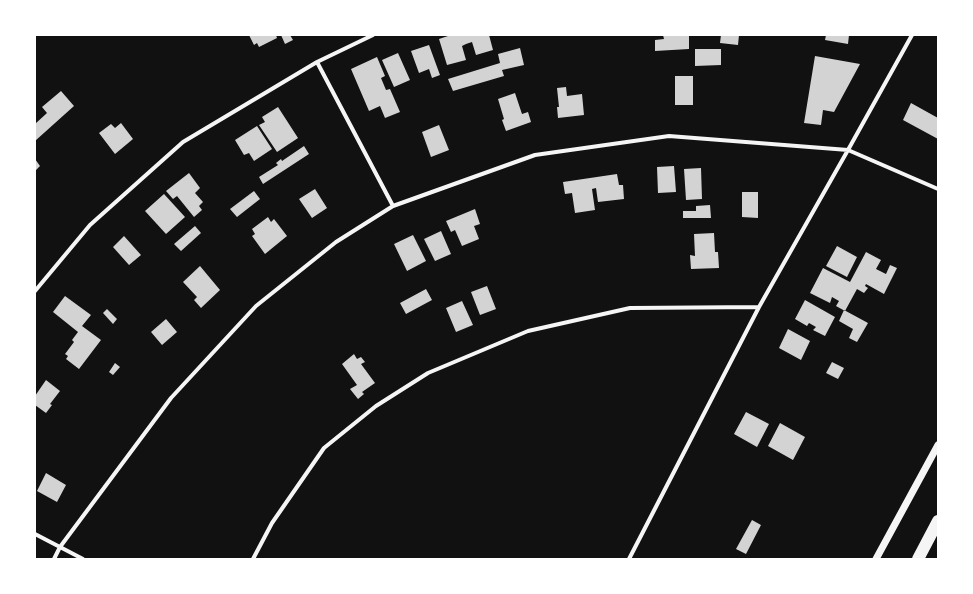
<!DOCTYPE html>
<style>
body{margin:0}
#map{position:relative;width:973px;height:594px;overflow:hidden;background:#111;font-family:"Source Sans 3",sans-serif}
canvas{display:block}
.frame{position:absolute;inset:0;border:36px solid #fff;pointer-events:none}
</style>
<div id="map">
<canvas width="973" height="594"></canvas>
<div class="frame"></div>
</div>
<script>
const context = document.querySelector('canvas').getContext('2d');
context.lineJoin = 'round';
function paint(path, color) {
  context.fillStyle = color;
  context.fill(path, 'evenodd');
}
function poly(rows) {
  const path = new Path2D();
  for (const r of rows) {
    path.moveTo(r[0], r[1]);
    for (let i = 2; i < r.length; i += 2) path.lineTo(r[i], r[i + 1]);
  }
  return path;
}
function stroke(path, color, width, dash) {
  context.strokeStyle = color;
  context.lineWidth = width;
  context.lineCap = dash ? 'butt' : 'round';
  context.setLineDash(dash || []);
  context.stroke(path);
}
paint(poly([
 [249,35,276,35,277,38,259,47,257,43,254,45],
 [281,35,290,35,293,40,285,44],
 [451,35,489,35,493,50,476,55,472,42,466,44,462,46,466,60,447,65,439,39],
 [663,35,689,35,689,49,655,51,655,40,664,39],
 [721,35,739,35,738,45,720,43],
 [826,35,849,35,848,44,825,40],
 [429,45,440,75,432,78,429,69,419,73,411,51],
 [520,48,524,65,502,70,504,76,453,91,448,79,500,63,498,54],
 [695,49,721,49,721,65,695,66],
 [398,53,410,80,394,87,382,60],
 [815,56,860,64,834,112,823,110,821,125,804,123],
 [377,57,385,76,381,78,386,90,390,89,400,112,385,118,380,106,369,111,351,69],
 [675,76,693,76,693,105,675,105],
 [566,87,567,96,582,94,584,115,558,118,557,107,559,107,557,88],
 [61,91,74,106,35,141,35,124,47,113,42,107],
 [515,93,522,114,528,112,531,122,506,131,502,120,504,119,498,99],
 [911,103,938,118,938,139,903,120],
 [278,107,298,138,277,152,259,125,265,122,262,117],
 [121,123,133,139,115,154,99,133,111,124,115,128],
 [439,125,449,150,431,157,422,132],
 [257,126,272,149,254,161,249,153,244,155,235,140],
 [304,146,309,154,263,184,259,177,278,165,276,163,281,159,282,161],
 [35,159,40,166,35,171],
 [674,166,676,192,658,193,657,167],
 [701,168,702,199,686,200,684,169],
 [189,173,200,188,195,193,203,202,199,206,202,210,194,217,177,196,173,199,166,191],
 [617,174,619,185,623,185,624,199,598,202,596,188,592,189,595,210,575,213,572,193,565,194,563,182],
 [315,189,327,208,312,218,299,199],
 [254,191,260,199,237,217,230,209],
 [742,192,758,192,758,218,742,217],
 [164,194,185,217,166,234,145,211],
 [710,205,711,218,683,218,683,211,696,211,696,206],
 [475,209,480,224,474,226,479,239,462,246,455,230,451,232,446,221],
 [268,217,271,222,274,219,287,236,265,254,252,236,255,234,252,229],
 [195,226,201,233,181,251,174,244],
 [441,231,451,254,435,261,424,239],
 [714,233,715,252,718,252,719,268,691,269,690,255,695,256,694,234],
 [413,235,426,261,407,271,394,244],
 [124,236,141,255,129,265,113,247],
 [837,246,857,257,847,277,826,266],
 [866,252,881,260,876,269,886,274,890,265,897,268,884,294,866,284,865,286,868,288,864,293,857,289,845,311,836,306,839,301,832,297,830,303,810,293,823,268,850,282],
 [200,266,220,290,201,308,194,300,197,297,183,282],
 [487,286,496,309,480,315,471,292],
 [426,289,432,300,406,314,400,303],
 [65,296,91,315,82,326,101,340,79,369,66,359,68,356,65,354,74,342,72,340,78,332,53,312],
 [805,300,835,317,825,336,813,330,816,327,809,323,807,326,795,319],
 [462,301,473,325,456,332,446,308],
 [107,309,117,319,113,324,103,313],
 [844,310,868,323,857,342,849,338,853,329,839,321],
 [166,319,177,332,162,345,151,332],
 [788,329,810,341,801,360,779,348],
 [354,354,357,359,361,357,365,362,361,364,375,383,362,392,364,394,358,399,350,389,357,385,342,364],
 [832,362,844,368,838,379,826,373],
 [115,363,120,367,113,375,109,372],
 [46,380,60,391,50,404,52,405,46,413,35,405,35,396],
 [746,412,769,424,757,447,734,434],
 [780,423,805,437,793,460,768,446],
 [46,473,66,485,57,502,37,491],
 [752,520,761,525,746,554,736,549]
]), '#d3d3d3');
stroke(poly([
 [317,62,393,206],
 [35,291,90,225,183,142,317,62,373,35],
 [35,534,83,559],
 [54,559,60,547,171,398,256,306,336,242,393,206,535,155,669,136,848,150,938,189],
 [253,559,272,523,324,448,376,406,428,373,528,331,630,308,759,307],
 [629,559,759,307,848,150,912,35]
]), '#f5f5f5', 4);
stroke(poly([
 [876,559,938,445]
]), '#f5f5f5', 7);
stroke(poly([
 [918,559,938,521]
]), '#f5f5f5', 12);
</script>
